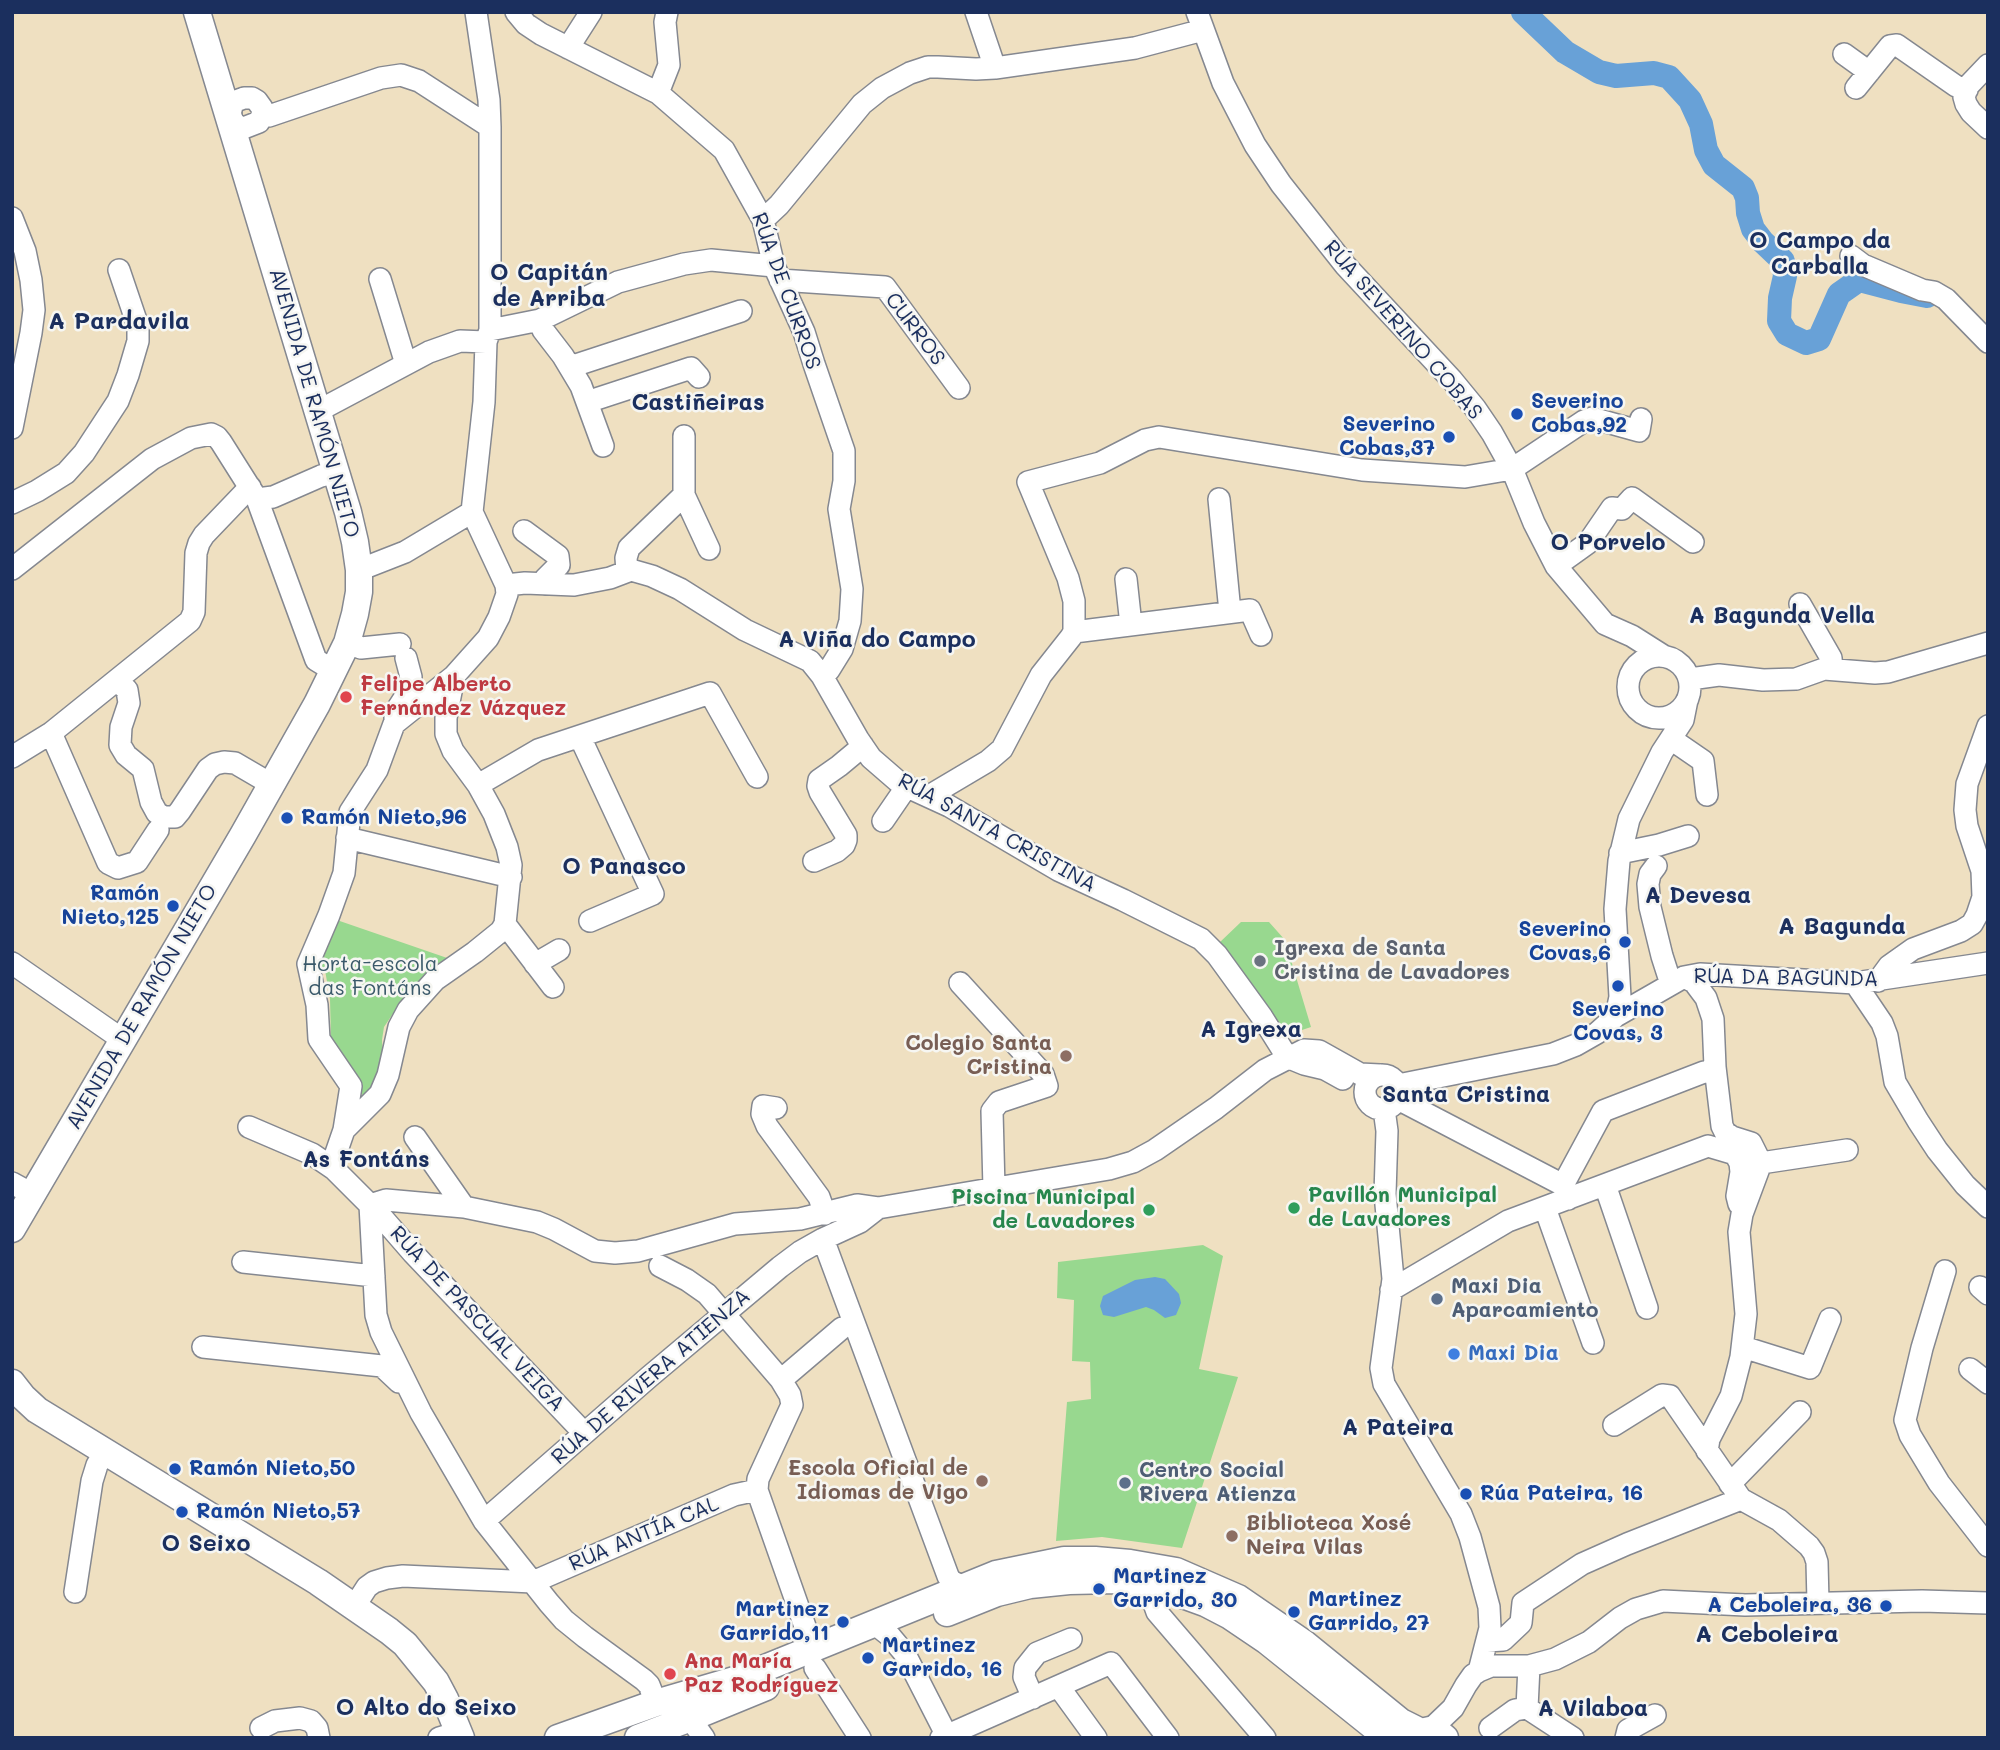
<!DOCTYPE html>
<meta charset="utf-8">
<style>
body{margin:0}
#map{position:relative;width:2000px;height:1750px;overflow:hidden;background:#efe0c1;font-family:Mali,sans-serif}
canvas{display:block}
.frame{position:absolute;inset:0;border:14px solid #1b2f5e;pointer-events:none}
</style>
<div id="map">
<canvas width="2000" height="1750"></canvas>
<div class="frame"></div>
</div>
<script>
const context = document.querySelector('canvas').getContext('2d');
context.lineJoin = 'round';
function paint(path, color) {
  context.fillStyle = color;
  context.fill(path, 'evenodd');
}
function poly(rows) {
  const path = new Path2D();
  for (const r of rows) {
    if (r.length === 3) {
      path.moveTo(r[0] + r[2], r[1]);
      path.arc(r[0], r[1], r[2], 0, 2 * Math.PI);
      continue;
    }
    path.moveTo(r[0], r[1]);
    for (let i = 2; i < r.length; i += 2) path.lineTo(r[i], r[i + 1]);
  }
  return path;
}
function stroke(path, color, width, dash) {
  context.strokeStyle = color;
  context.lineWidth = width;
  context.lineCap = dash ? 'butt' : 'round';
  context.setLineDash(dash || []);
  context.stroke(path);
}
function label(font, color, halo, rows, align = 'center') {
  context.font = font + ' Mali,sans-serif';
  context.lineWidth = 5;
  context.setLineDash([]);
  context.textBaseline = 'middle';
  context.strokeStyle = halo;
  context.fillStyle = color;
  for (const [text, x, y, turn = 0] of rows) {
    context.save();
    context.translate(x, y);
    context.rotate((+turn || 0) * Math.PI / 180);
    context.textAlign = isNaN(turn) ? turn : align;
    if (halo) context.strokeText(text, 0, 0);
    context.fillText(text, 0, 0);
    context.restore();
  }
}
paint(poly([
 [331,918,453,960,438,970,392,1015,384,1027,382,1040,383,1057,378,1081,363,1096,331,1039,330,999,325,970,313,965],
 [1241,922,1269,922,1285,940,1311,1027,1284,1036,1219,943],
 [1203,1245,1223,1256,1199,1369,1238,1377,1182,1548,1102,1537,1056,1541,1067,1402,1091,1399,1090,1362,1072,1361,1074,1300,1057,1298,1058,1262]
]), '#98d88f');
paint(poly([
 [1155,1277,1165,1279,1179,1294,1181,1303,1176,1315,1165,1318,1154,1310,1146,1307,1114,1317,1103,1315,1100,1306,1103,1296,1135,1280]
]), '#68a1d7');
stroke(poly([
 [1523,12,1565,52,1599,72,1616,76,1654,73,1669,77,1690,100,1701,124,1706,150,1714,165,1743,188,1747,198,1748,213,1753,229,1763,242,1783,261,1785,276,1780,298,1779,321,1787,334,1806,343,1819,339,1839,294,1859,280,1901,291,1927,296]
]), '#68a1d7', 24);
const minor = poly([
 [476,12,489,100,490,127,490,330,486,342,484,402,472,512,506,585,525,583,574,585,610,578,631,570,652,576,680,589,745,630,810,661,822,676,858,739,871,758,901,784,949,806,1058,870,1123,900,1201,939,1217,955,1262,1017,1287,1057],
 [516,12,526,24,541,34,658,93,724,150,763,220,774,266,804,332,814,364,844,451,844,481,839,509,852,589,850,621,842,649,829,670,822,676],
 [976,12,995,68],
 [1197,12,1223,83,1255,145,1281,184,1345,265,1452,380,1475,408,1492,433,1512,469,1534,523,1556,566,1605,624,1632,636,1662,655],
 [568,48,591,12],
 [1844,54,1869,72],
 [1988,65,1968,86,1964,97,1966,104,1971,112,1988,128],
 [1856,88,1890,46,1897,45,1956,86,1967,90],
 [658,93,669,65,665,22,667,12],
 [244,98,252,98,257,101,262,108,263,113,259,122,241,129,229,118,233,102,244,98],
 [263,113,269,116,381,78,401,75,419,81,490,127],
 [12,218,25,251,31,280,34,310,31,333,12,428],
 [763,220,779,205,862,104,882,88,910,73,928,67,938,67,976,69,995,68,1135,48,1203,30],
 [1851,256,1863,265,1922,290,1934,292,1946,299,1988,342],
 [380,279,406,364],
 [780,280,885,287,959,388],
 [540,320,543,330,563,356,581,386,603,446],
 [490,330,540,320,618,282,684,264,711,260,774,266],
 [570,367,741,311],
 [587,402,691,368,699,377],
 [318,411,429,352,460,341,486,342],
 [684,495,709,549],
 [257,499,273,497,321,476,336,472],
 [1219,499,1230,612],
 [12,503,37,491,66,473,84,453,118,401,128,375,138,341,138,326,119,270],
 [524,531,558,556,559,565,545,579,545,584],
 [1556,566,1588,543,1612,508,1622,509,1632,498,1693,542],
 [12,569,152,459,191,438,211,434,217,437,221,442,257,499,316,660,334,671],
 [359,570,405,552,472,512],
 [627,571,626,558,629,548,684,495,684,436],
 [1126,579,1131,625],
 [1800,604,1831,658,1832,669],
 [1074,632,1250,610,1261,635],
 [347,643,361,648,400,644],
 [1659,687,31],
 [1690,679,1719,675,1763,680,1796,679,1824,669,1875,673,1888,672,1988,643],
 [117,680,127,690,129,703,121,727,120,745,126,755,143,769,151,802,157,813,164,817,175,817,180,811,208,769,215,764,224,762,235,763,271,784],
 [395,718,396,711,407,694,411,677,406,658],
 [51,733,108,863,118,868,137,862,158,830],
 [580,737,653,894,590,921],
 [1671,739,1703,761,1707,795],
 [12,757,51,733,190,621,194,612,196,553,199,543,204,535,250,487],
 [478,785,538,750,710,693,757,777],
 [929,796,988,761,1002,749,1041,675,1071,637,1074,632,1074,601,1068,578,1028,482,1100,463,1145,440,1159,437,1362,470,1465,477,1512,469,1584,421,1592,418,1639,431,1641,419],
 [883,821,907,786],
 [347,838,511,877],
 [1620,853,1659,845,1688,836],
 [814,861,837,851,844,845,846,840,846,835,820,792,818,786,819,780,839,766,863,746],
 [1656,866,1650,874,1648,884,1650,907,1662,956,1671,984],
 [505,924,553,987],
 [12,963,123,1040],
 [535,964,559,950],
 [1684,977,1694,982,1706,998,1713,1019,1715,1067,1722,1126,1725,1132,1732,1137,1751,1143,1761,1163,1742,1214,1739,1232,1746,1314,1741,1357,1731,1396,1709,1439,1707,1451],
 [1878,981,1889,966,1913,949,1961,931,1972,924,1977,915,1983,897,1982,871,1967,826,1965,810,1967,784,1988,726],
 [960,983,1043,1074,1047,1086,999,1102,992,1111,994,1189],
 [1855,983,1882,1023,1887,1036,1895,1082,1918,1121,1937,1150,1965,1185,1988,1207],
 [1616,1016,1620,997,1615,909,1619,861,1629,819,1662,752,1683,720,1687,700],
 [1287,1057,1304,1064,1325,1069,1343,1079],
 [1382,1092,17],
 [1398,1085,1553,1054,1576,1045,1597,1033,1616,1016,1684,977,1700,974,1855,983,1988,963],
 [1398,1099,1563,1185],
 [776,1108,763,1106,762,1114,767,1126,819,1197,825,1214],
 [1384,1109,1387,1131,1385,1194,1393,1279,1381,1368,1384,1384,1461,1514,1470,1537,1489,1607,1490,1628,1479,1671,1473,1675,1466,1685,1453,1708,1430,1730],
 [249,1127,312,1154,334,1169,380,1215,413,1253,584,1433],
 [344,1130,351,1086,319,1039,317,1005,308,964,329,915,344,873,350,812,377,770,394,724,454,676],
 [415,1137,464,1207],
 [1761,1163,1847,1150],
 [334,1169,334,1159,344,1130,380,1094,388,1075,399,1027,408,1010,435,980,475,952,501,931,505,924,511,865,507,847,494,814,478,785,453,751,446,734,446,718,454,676,488,638,499,617,507,594,506,585],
 [12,1183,32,1194],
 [1605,1185,1647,1308],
 [1568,1199,1563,1185,1603,1111,1704,1072],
 [370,1205,376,1315,381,1332,421,1413,484,1521,549,1603,564,1620,585,1637,644,1680,649,1685,656,1703],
 [370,1205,386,1200,464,1207,537,1222,554,1229,595,1251,615,1253,638,1251,735,1224,800,1219,857,1205,878,1208],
 [1545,1208,1593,1343],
 [823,1239,948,1576,951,1581,964,1587],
 [243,1262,374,1276],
 [660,1266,687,1280,707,1294,781,1380,790,1395,792,1405,758,1479,757,1490,807,1632,808,1643,801,1654],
 [1945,1271,1922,1348,1905,1420,1910,1435,1939,1483,1988,1546],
 [1980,1287,1988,1294],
 [1391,1290,1508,1221,1708,1146,1735,1154,1740,1163,1741,1172,1737,1196,1739,1204],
 [203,1347,382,1366,399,1382],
 [1743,1347,1810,1368,1830,1319],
 [1970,1369,1988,1383],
 [781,1380,842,1328],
 [1614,1425,1662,1395,1670,1396,1741,1499,1779,1520,1809,1546,1814,1553,1817,1562,1818,1602],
 [1730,1484,1800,1412],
 [484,1521,649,1377,780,1267,800,1252,823,1239,860,1222,878,1208,1109,1169,1133,1162,1155,1150,1216,1108,1265,1070,1304,1050,1319,1051,1360,1074,1380,1075],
 [1147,1584,1157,1612,1265,1738],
 [75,1592,92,1481,97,1465,105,1452],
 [354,1607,367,1587,374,1582,387,1578,403,1576,533,1582,734,1495,757,1490],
 [872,1625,880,1628,890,1636,905,1654,948,1738],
 [1487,1641,1503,1640,1521,1623,1523,1603,1582,1564,1627,1544,1741,1499],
 [815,1668,860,1738],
 [1479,1671,1491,1666,1529,1666,1555,1659,1589,1642,1620,1618,1636,1609,1663,1601,1745,1605,1922,1601,1988,1603],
 [1059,1687,1096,1738],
 [1033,1698,1024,1677,1025,1668,1037,1653,1071,1639],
 [1527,1708,1573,1738],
 [688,1719,694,1724,704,1738],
 [261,1728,275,1721,300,1718,311,1721,317,1728,319,1738],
 [1490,1728,1515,1710,1527,1708,1529,1666],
 [439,1738,459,1732],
 [941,1738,1111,1663,1168,1738],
 [1626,1738,1628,1730,1655,1715]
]);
const major = poly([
 [12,1229,243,835,317,704,347,643,355,614,359,592,359,570,355,542,348,512,197,12],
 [12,1383,23,1397,37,1410,318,1582,389,1631,405,1644,436,1682,445,1699,461,1738],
 [947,1613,997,1593,1030,1585,1069,1581,1116,1580,1147,1584,1172,1591,1205,1603,1230,1616,1267,1641,1388,1738],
 [558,1738,656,1703,738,1679,996,1574,1064,1560,1095,1560,1130,1563,1176,1571,1238,1598,1305,1644,1401,1722,1421,1732],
 [638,1738,688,1719,766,1687],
 [1412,1738,1421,1732,1430,1730,1439,1733,1445,1738]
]);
stroke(minor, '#858890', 24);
stroke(major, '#858890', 29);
stroke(minor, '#fff', 21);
stroke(major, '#fff', 26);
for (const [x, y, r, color] of [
 [1517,414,7,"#1a4fb4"],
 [1449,437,7,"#1a4fb4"],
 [346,697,7,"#e0444e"],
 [287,818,7,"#1a4fb4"],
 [173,906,7,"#1a4fb4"],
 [1625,942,7,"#1a4fb4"],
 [1260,961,7,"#6b7280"],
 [1618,986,7,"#1a4fb4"],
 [1066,1056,7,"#8d6e63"],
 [1294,1208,7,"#2e9e5b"],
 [1149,1210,7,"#2e9e5b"],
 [1437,1299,7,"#5c6f8a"],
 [1454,1354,7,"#3f7fe0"],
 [175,1469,7,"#1a4fb4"],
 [982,1481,7,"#8d6e63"],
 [1125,1483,7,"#5c6f8a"],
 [1466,1494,7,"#1a4fb4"],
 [182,1512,7,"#1a4fb4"],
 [1232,1536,7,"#8d6e63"],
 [1099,1589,7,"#1a4fb4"],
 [1886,1606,7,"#1a4fb4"],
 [1294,1612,7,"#1a4fb4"],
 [843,1622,7,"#1a4fb4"],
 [868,1658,7,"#1a4fb4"],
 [670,1674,7,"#e0444e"]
]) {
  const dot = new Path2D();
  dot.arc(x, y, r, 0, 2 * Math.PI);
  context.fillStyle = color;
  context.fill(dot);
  stroke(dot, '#f6f6f2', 2.5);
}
label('21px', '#1b2f5e', '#f6f6f2', [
 ["RÚA DE CURROS",786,291,70],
 ["CURROS",915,329,53],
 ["RÚA SEVERINO COBAS",1403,330,49],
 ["AVENIDA DE RAMÓN NIETO",314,403,74],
 ["RÚA SANTA CRISTINA",997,833,29],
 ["RÚA DA BAGUNDA",1786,978,1],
 ["AVENIDA DE RAMÓN NIETO",142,1007,-60],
 ["RÚA DE PASCUAL VEIGA",477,1319,47],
 ["RÚA DE RIVERA ATIENZA",651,1377,-41],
 ["RÚA ANTÍA CAL",644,1534,-23]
]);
label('bold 21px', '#164399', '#f6f6f2', [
 ["Severino",1531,402],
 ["Cobas,92",1531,426],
 ["Severino",1435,425,"right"],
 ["Cobas,37",1435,449,"right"],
 ["Ramón Nieto,96",301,818],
 ["Ramón",159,894,"right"],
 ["Nieto,125",159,918,"right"],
 ["Severino",1611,930,"right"],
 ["Covas,6",1611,954,"right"],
 ["Severino",1618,1010,"center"],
 ["Covas, 3",1618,1034,"center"],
 ["Ramón Nieto,50",189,1469],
 ["Rúa Pateira, 16",1480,1494],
 ["Ramón Nieto,57",196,1512],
 ["Martinez",1113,1577],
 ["Garrido, 30",1113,1601],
 ["Martinez",1308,1600],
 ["Garrido, 27",1308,1624],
 ["A Ceboleira, 36",1872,1606,"right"],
 ["Martinez",829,1610,"right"],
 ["Garrido,11",829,1634,"right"],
 ["Martinez",882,1646],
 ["Garrido, 16",882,1670]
], 'left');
label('bold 21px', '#be3a42', '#f6f6f2', [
 ["Felipe Alberto",360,685],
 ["Fernández Vázquez",360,709],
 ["Ana María",684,1662],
 ["Paz Rodríguez",684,1686]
], 'left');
label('bold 21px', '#5b616d', '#f6f6f2', [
 ["Igrexa de Santa",1274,949],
 ["Cristina de Lavadores",1274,973]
], 'left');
label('21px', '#3a596a', '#f6f6f2', [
 ["Horta-escola",370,965],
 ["das Fontáns",370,989]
]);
label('bold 21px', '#785e54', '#f6f6f2', [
 ["Colegio Santa",1052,1044],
 ["Cristina",1052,1068],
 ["Escola Oficial de",968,1469],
 ["Idiomas de Vigo",968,1493],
 ["Biblioteca Xosé",1246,1524,"left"],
 ["Neira Vilas",1246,1548,"left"]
], 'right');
label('bold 21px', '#27864d', '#f6f6f2', [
 ["Pavillón Municipal",1308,1196],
 ["de Lavadores",1308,1220],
 ["Piscina Municipal",1135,1198,"right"],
 ["de Lavadores",1135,1222,"right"]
], 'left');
label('bold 21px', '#4e5e75', '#f6f6f2', [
 ["Maxi Dia",1451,1287],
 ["Aparcamiento",1451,1311],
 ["Centro Social",1139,1471],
 ["Rivera Atienza",1139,1495]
], 'left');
label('bold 21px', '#366cbe', '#f6f6f2', [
 ["Maxi Dia",1468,1354]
], 'left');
label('bold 23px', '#1b2f5e', '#f6f6f2', [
 ["O Campo da",1820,241],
 ["Carballa",1820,267],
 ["O Capitán",549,273],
 ["de Arriba",549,299],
 ["Castiñeiras",698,403],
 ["O Porvelo",1608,543],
 ["A Bagunda Vella",1782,616],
 ["A Viña do Campo",877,640],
 ["O Panasco",624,867],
 ["A Devesa",1698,896],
 ["A Igrexa",1251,1030],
 ["Santa Cristina",1466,1095],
 ["As Fontáns",366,1160],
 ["A Pateira",1398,1428],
 ["O Seixo",206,1544],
 ["O Alto do Seixo",426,1708],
 ["A Vilaboa",1593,1709]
]);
label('bold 24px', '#1b2f5e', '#f6f6f2', [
 ["A Pardavila",119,322],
 ["A Bagunda",1842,927],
 ["A Ceboleira",1767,1635]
]);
</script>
